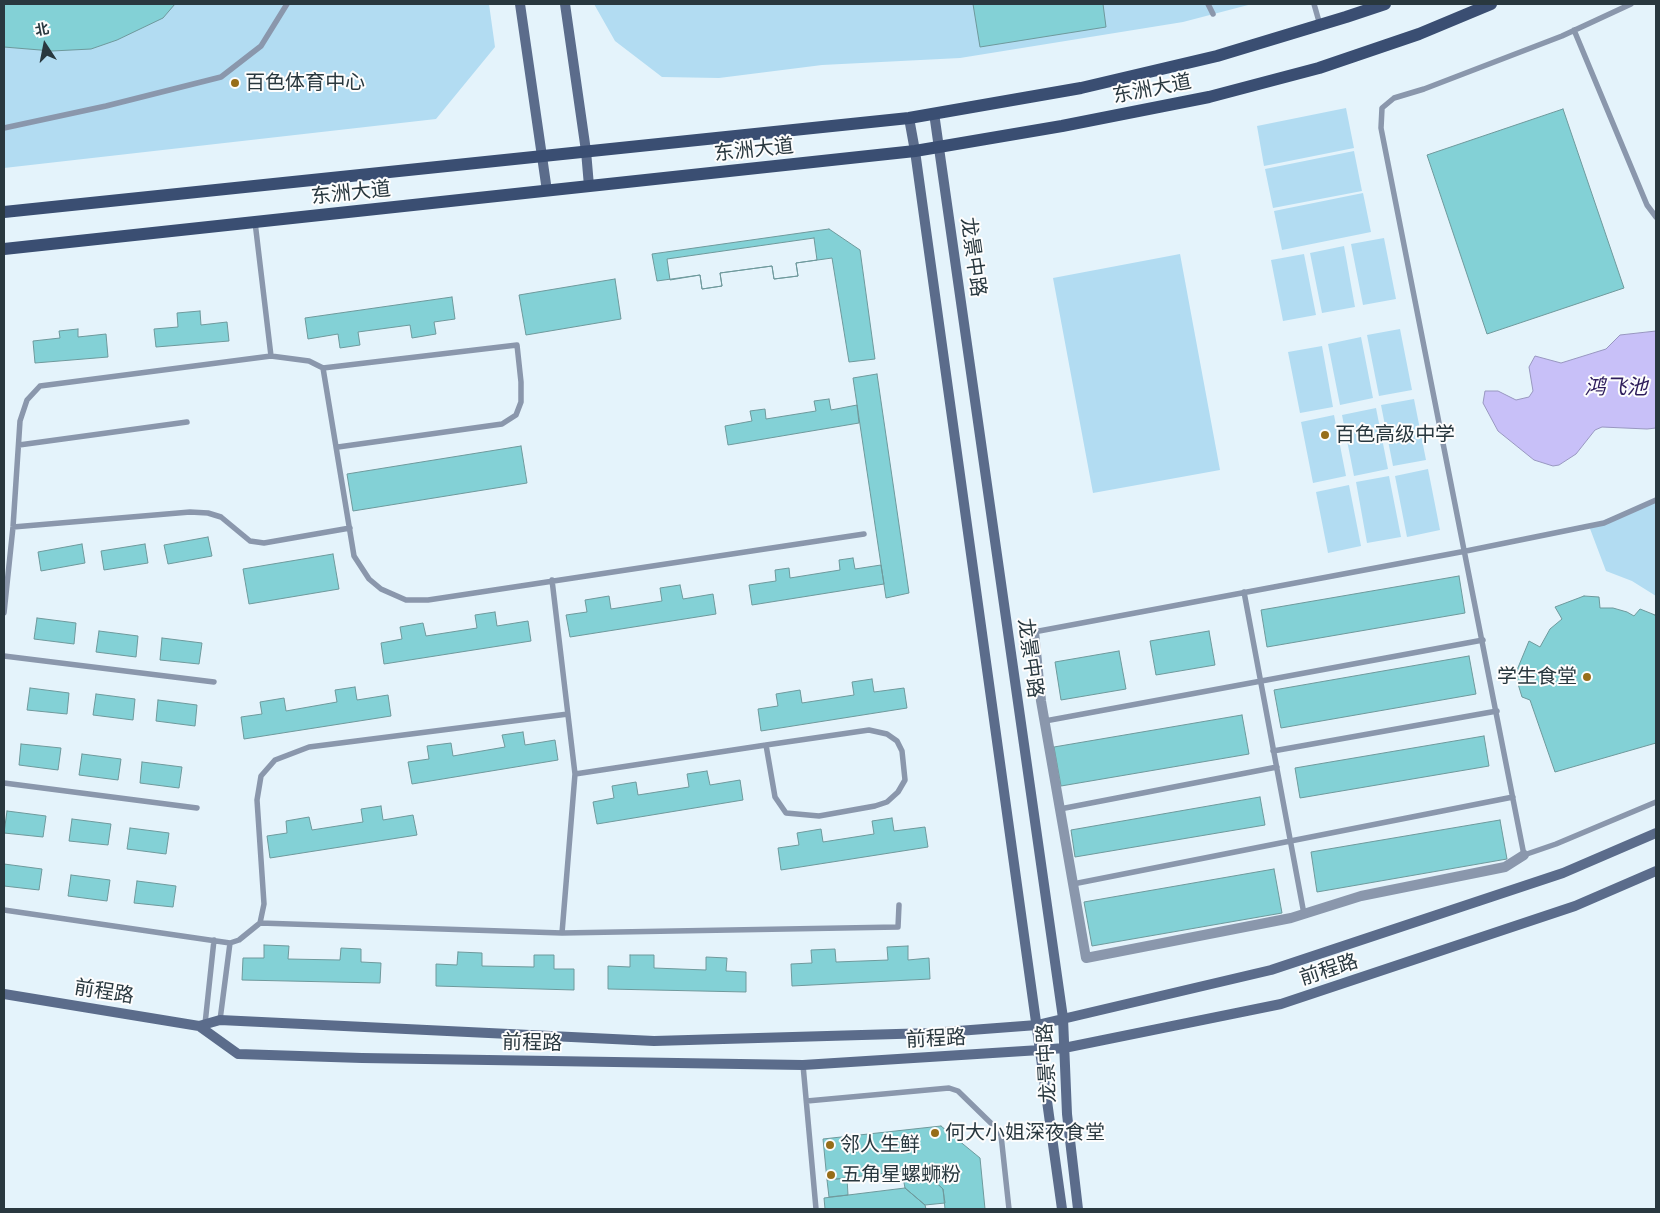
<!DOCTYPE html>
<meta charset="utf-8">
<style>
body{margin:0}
#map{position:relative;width:1660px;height:1213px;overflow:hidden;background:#e4f3fb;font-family:"Alegreya Sans","Noto Sans SC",sans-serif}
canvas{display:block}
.frame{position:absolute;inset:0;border:5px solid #29383f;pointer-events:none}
.north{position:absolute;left:20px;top:20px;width:50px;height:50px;-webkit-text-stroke:4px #fdfdfd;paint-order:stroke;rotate:349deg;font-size:14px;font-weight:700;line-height:20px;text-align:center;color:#29383f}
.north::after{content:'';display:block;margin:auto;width:18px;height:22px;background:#29383f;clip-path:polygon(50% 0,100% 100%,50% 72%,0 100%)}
</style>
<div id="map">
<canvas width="1660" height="1213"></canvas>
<div class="frame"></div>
<div class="north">北</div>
</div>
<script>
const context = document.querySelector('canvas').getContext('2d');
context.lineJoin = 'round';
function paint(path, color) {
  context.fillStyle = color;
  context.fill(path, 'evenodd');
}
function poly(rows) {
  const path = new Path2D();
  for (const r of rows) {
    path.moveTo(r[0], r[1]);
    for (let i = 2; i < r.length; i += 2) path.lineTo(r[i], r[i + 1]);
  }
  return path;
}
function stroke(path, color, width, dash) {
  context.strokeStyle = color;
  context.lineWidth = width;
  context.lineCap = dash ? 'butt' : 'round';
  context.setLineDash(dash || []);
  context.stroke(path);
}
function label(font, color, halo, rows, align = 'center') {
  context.font = font + ' "Alegreya Sans","Noto Sans SC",sans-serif';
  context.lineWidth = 4;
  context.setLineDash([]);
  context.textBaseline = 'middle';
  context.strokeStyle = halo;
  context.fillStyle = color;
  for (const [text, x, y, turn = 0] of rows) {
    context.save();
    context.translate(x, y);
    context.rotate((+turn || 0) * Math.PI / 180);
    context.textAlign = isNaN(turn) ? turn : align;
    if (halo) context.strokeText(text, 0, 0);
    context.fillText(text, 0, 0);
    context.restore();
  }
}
paint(poly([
 [4,4,489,4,495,47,436,119,4,168],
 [594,4,1252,4,1183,22,960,58,822,65,719,78,662,77,615,41],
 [1346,108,1354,148,1264,166,1257,126],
 [1354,151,1362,191,1273,208,1265,169],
 [1363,193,1371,232,1282,250,1274,211],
 [1384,238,1396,299,1363,305,1351,244],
 [1344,246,1355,307,1322,313,1310,253],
 [1180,254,1220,470,1093,493,1053,278],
 [1304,254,1316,315,1283,321,1271,260],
 [1400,329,1412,390,1379,396,1367,335],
 [1361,337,1373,398,1340,405,1328,344],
 [1322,346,1333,407,1300,413,1288,352],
 [1414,399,1426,460,1393,466,1381,405],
 [1376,408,1388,469,1354,476,1342,415],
 [1334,415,1346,476,1313,483,1301,422],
 [1428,469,1440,530,1407,537,1395,476],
 [1389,476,1401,537,1367,543,1356,482],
 [1349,485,1361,546,1328,553,1316,492],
 [1656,500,1656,596,1632,581,1606,571,1589,526]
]), '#b2dcf2');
const water = poly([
 [1656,331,1656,428,1647,429,1602,427,1595,430,1576,454,1559,465,1553,466,1534,460,1498,431,1483,403,1485,391,1498,391,1516,400,1529,397,1533,391,1529,367,1535,356,1561,363,1606,349,1620,335,1656,331]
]);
paint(water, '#c8c0f8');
stroke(water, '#9897c0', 1);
const building = poly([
 [4,4,175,4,163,18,117,40,91,49,52,51,4,47,4,4],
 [973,4,1103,4,1106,27,980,47,973,4],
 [1563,109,1624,288,1487,334,1427,155,1563,109],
 [829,229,860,250,875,359,849,362,832,258,796,263,798,276,774,279,772,266,720,273,722,286,702,289,700,275,657,281,652,254,829,229],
 [814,238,817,260,796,263,798,276,774,279,772,266,720,273,722,286,702,289,700,275,670,280,667,259,814,238],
 [615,279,621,319,526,335,519,295,615,279],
 [452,297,455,319,434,322,436,334,412,338,410,325,358,332,360,345,340,348,338,334,308,339,305,318,452,297],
 [200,311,201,325,227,322,229,341,156,347,154,329,178,327,177,313,200,311],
 [78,329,78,337,106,334,108,357,35,363,33,341,60,338,59,331,78,329],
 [877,374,909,593,886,598,853,378,877,374],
 [829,399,831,410,857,405,859,423,728,445,725,426,752,421,750,411,765,409,766,419,816,411,814,401,829,399],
 [521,446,527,483,353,511,347,474,521,446],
 [208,537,212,556,168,564,164,545,208,537],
 [82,544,85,563,41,571,38,552,82,544],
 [145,544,148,563,104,570,101,551,145,544],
 [333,554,339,589,249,604,243,569,333,554],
 [853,558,855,569,881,565,884,584,752,605,749,585,776,581,775,570,789,568,790,578,840,570,839,560,853,558],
 [1459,576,1465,613,1267,647,1261,610,1459,576],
 [680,585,683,599,713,594,716,614,570,637,566,615,587,612,585,600,609,596,611,609,662,601,660,588,680,585],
 [1584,596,1599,597,1600,608,1613,608,1627,612,1634,616,1640,609,1655,615,1656,617,1656,743,1555,772,1530,700,1522,697,1518,684,1517,670,1529,641,1540,647,1550,629,1562,619,1555,607,1584,596],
 [495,612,497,626,528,621,531,641,384,664,381,643,402,639,400,627,423,623,426,636,477,628,475,615,495,612],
 [37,618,76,623,74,644,34,639,37,618],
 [99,631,138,636,136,657,96,652,99,631],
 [1209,631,1215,665,1156,675,1150,641,1209,631],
 [162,638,202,643,199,664,160,660,162,638],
 [1119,651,1126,689,1061,700,1055,662,1119,651],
 [1469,656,1476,694,1281,728,1274,690,1469,656],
 [872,679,874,692,904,688,907,708,761,731,758,709,778,706,776,694,800,690,802,703,854,695,852,682,872,679],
 [355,687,357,700,388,695,391,716,244,739,241,717,262,714,260,702,284,698,286,711,337,702,335,690,355,687],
 [30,688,69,693,67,714,27,710,30,688],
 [96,694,135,699,133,720,93,715,96,694],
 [158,700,197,705,195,726,156,721,158,700],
 [1242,715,1249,754,1061,786,1054,747,1242,715],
 [523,732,525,745,555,740,558,760,412,784,408,762,429,759,427,746,451,743,453,756,505,747,502,735,523,732],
 [1484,736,1489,766,1300,798,1295,768,1484,736],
 [21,744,61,748,58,770,19,765,21,744],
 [82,754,121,759,118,780,79,775,82,754],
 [142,762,182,767,179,788,140,783,142,762],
 [707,771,710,785,740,780,743,800,597,824,593,802,614,798,612,786,636,782,638,795,689,787,687,774,707,771],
 [1260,797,1265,825,1075,857,1071,830,1260,797],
 [381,806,383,820,413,815,417,835,270,858,267,836,287,833,286,821,309,817,312,830,363,822,361,809,381,806],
 [7,811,46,816,43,837,4,833,7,811],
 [892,818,894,831,925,827,928,847,781,870,778,848,799,845,797,833,821,829,823,842,874,834,872,821,892,818],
 [72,819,111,824,108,845,69,841,72,819],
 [1500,820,1507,859,1317,892,1311,852,1500,820],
 [130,828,169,833,166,854,127,849,130,828],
 [4,864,42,869,39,890,4,886,4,864],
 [1274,869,1282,913,1092,946,1084,902,1274,869],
 [71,875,110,880,107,901,68,896,71,875],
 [137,881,176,886,173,907,134,903,137,881],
 [264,945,289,946,288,959,340,960,341,948,361,949,361,962,381,963,380,983,242,980,243,958,264,958,264,945],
 [908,946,908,960,929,958,930,979,792,986,791,964,812,963,811,950,835,949,836,962,888,960,887,947,908,946],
 [458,952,482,953,482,966,534,967,534,955,554,955,554,969,574,969,574,990,436,986,436,964,457,965,458,952],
 [630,955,654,955,654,968,706,970,706,957,727,958,726,971,746,972,746,992,608,989,608,966,630,967,630,955],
 [941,1126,980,1158,985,1209,945,1209,943,1189,922,1169,827,1180,823,1139,941,1126],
 [922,1169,943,1189,945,1203,925,1205,905,1188,902,1172,922,1169],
 [847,1178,848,1195,829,1197,827,1180,847,1178],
 [905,1188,925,1205,926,1209,825,1209,824,1198,905,1188]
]);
paint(building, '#83d1d6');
stroke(building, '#6e999c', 1);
stroke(poly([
 [1208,4,1213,14],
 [1314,4,1320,25],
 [1631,4,1562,36,1424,89,1394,98,1382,108,1381,128,1524,855,1556,844,1656,802],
 [1574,30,1647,205,1656,217],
 [4,128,106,106,221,77,261,46,287,4],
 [255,222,271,356],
 [323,368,517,345,521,382,521,402,516,415,502,424,338,447],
 [19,445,187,422],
 [13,527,190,512,208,513,221,517,250,541,264,543,350,528],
 [552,580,575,774,562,933],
 [1244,592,1304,914],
 [4,613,13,527,20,421,27,400,40,386,271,356,309,361,323,368,354,556,369,579,381,589,406,600,428,600,864,534],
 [1023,634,1466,551,1589,526,1604,523,1656,500],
 [4,656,214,682],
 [1045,721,1483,640],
 [1273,751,1497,711],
 [575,774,766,745,869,730,887,734,897,741,902,751,905,780,898,792,887,802,875,806,819,816,786,813,775,797,766,745],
 [4,783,197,808],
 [1060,809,1277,767],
 [1073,884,1513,797],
 [4,910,230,943,239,940,260,923,264,904,257,800,261,776,275,760,309,747,568,714],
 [260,923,562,933,898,927,899,905],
 [220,1020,230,943],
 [205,1024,214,940],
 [803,1065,816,1209],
 [807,1101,949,1088,958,1091,998,1130,1001,1135,1009,1209]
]), '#8a97ac', 5.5);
stroke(poly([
 [1034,632,1041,701,1086,958,1291,918,1361,896,1505,867,1524,855]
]), '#8a97ac', 10);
stroke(poly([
 [520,4,547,191],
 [565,4,586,151,589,186],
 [934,113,1063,1018,1067,1114,1078,1209],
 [909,118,915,151,1062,1209],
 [1656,833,1563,873,1271,970,1037,1025,931,1033,654,1041,220,1020,199,1026,238,1054,362,1058,803,1065,1040,1050,1064,1048,1281,1004,1575,906,1656,871],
 [4,994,199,1026]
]), '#5b6c8b', 10);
stroke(poly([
 [4,212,909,118,1081,88,1217,56,1346,17,1385,4],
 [4,249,915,151,1062,126,1209,97,1319,68,1419,34,1491,4]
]), '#3a4e72', 12);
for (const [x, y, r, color] of [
 [235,83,5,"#976d19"],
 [1325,435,5,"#976d19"],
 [1587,677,5,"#976d19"],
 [935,1133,5,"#976d19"],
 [830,1145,5,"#976d19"],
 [831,1175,5,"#976d19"]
]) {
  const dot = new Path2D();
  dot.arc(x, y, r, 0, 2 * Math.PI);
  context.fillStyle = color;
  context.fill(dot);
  stroke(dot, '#fdfdfd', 2);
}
label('20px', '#29383f', '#fdfdfd', [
 ["百色体育中心",245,83],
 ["百色高级中学",1335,435],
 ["学生食堂",1577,677,"right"],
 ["何大小姐深夜食堂",945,1133],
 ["邻人生鲜",840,1145],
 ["五角星螺蛳粉",841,1175]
], 'left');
label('20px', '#29383f', '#fdfdfd', [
 ["东洲大道",1152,89,-11],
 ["东洲大道",754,150,-6],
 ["东洲大道",351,193,-6],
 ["龙景中路",973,257,82],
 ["龙景中路",1030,658,82],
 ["前程路",1329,970,-18],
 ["前程路",104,992,9],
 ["前程路",936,1039,-3],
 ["前程路",532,1043,1],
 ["龙景中路",1047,1063,-93]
]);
label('italic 21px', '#2d1c5b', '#fdfdfd', [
 ["鸿飞池",1616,388]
]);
</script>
